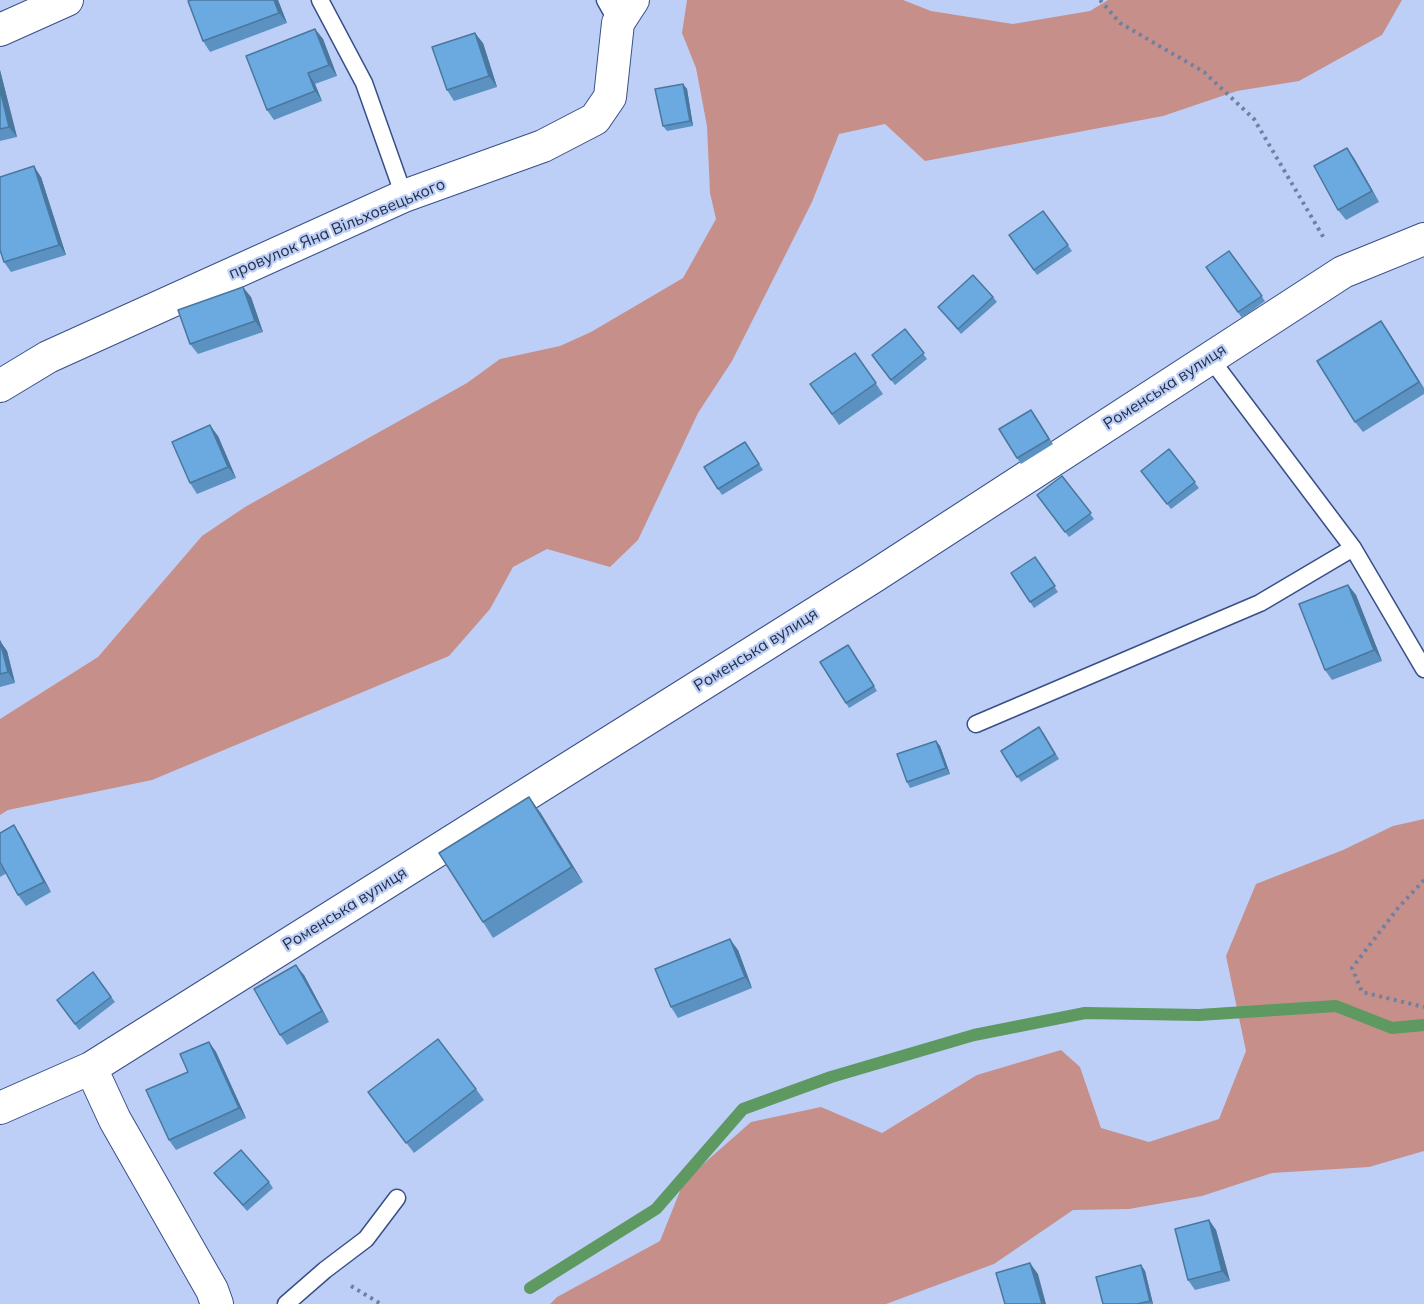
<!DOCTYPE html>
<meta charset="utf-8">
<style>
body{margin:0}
canvas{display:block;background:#bdcff7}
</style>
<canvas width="1424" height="1304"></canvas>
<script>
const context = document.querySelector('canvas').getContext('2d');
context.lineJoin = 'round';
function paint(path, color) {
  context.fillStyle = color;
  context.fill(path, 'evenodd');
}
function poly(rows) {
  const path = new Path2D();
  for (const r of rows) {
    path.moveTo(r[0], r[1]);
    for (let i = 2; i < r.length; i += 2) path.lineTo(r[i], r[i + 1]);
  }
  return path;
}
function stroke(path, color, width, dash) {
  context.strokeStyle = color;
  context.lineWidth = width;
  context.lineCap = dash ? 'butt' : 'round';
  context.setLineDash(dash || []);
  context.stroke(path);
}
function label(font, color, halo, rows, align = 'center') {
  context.font = font + ' Mulish,sans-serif';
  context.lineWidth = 4.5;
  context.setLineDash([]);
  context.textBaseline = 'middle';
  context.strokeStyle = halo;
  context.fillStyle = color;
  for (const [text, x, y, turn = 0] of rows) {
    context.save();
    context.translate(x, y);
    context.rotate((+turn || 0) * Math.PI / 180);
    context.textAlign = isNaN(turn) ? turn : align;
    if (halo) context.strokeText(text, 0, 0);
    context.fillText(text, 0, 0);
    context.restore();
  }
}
paint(poly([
 [687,0,903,0,931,11,1013,24,1090,11,1108,0,1402,0,1382,35,1299,81,1237,91,1163,116,925,161,885,124,839,134,812,202,732,361,698,413,638,540,610,567,547,549,513,567,490,609,449,656,152,780,8,810,0,815,0,719,98,657,202,536,245,507,467,383,500,359,560,346,591,332,683,278,716,219,710,193,707,126,696,68,682,33],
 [1424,819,1424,1151,1369,1167,1272,1173,1202,1196,1129,1209,1073,1210,994,1264,886,1304,550,1304,557,1297,660,1241,684,1181,751,1122,821,1107,882,1133,977,1075,1061,1050,1080,1067,1101,1128,1149,1142,1219,1119,1246,1051,1226,956,1256,884,1343,850,1393,826]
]), '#c78f89');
stroke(poly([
 [530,1288,656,1209,743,1109,831,1077,974,1035,1085,1013,1199,1015,1336,1006,1392,1028,1424,1025]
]), '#5d9961', 12);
const service = poly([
 [320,0,364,83,404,196],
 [605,0,618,23],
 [1210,358,1353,548,1424,669],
 [976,724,1260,603,1353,548],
 [286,1304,325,1270,366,1239,397,1198]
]);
const minor = poly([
 [0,30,67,0],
 [0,386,48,357,404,196,543,146,595,119,610,97,618,23,633,0],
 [91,1068,115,1120,212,1290,217,1304],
 [0,1108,91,1068,873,577,1343,272,1424,239]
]);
stroke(service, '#384f88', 19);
stroke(minor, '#384f88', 34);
stroke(poly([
 [1100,0,1120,23,1204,72,1254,119,1325,240],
 [1424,880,1398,908,1352,968,1362,992,1424,1007],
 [351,1286,381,1304]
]), '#7180a1', 4, [3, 4.5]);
stroke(service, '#fff', 16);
stroke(minor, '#fff', 32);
paint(poly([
 [278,0,287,23,210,52,203,41],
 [315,29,323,39,337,76,315,84,322,101,274,120,267,110],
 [483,43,497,87,454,101,447,90],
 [0,70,17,137,0,141],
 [683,84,687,89,693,126,667,131,663,126],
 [1354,158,1379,202,1346,220,1338,210],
 [41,177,66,255,11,272,4,262],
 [1043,211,1072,251,1037,275,1009,235],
 [1229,251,1265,301,1242,318,1206,267],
 [251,297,263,332,198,354,190,344],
 [993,297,997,302,961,334,938,307],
 [905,329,927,359,895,385,875,360],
 [1388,331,1424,388,1424,394,1363,432,1355,422],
 [855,353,883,394,839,425,810,384],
 [1035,415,1053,444,1021,464,1017,458],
 [218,436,236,478,197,494,190,483],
 [745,442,763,470,722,495,718,489],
 [1169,449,1199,488,1171,509,1141,471],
 [1062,476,1094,519,1069,537,1037,495],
 [1035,557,1058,592,1034,608,1011,573],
 [1348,585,1356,595,1382,661,1332,680,1325,670],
 [0,641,7,651,15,683,0,687],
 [852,650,877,691,849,708,820,662],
 [1043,732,1059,759,1021,782,1001,751],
 [936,741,940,746,950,774,910,788,907,782],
 [540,812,583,882,493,938,483,922],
 [14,825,21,836,51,892,26,906,18,895,7,873,0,877,0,833],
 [738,950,752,988,678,1018,671,1007],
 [93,972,115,1002,79,1030,57,1000],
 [304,975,329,1022,287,1045,280,1035],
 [209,1042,216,1052,246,1118,176,1150,169,1140,188,1072],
 [476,1089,484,1100,414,1153,376,1103],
 [214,1173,269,1182,273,1188,247,1211],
 [1209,1220,1216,1230,1230,1281,1195,1290,1188,1280],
 [1141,1265,1145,1271,1153,1304,1103,1304]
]), '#5b92c2');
paint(poly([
 [274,0,278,0,287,23,279,13],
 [315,29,323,39,337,76,329,65],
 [475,33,483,43,497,87,489,76],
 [0,70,17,137,9,127,0,89],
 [308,73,315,84,322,101,315,91],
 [683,84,687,89,693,126,690,121],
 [1347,148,1354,158,1379,202,1372,191],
 [34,166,41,177,66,255,59,245],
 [243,287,251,297,263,332,255,321],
 [1381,321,1388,331,1424,389,1419,382],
 [210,425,218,436,236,478,228,467],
 [1348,585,1356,595,1382,661,1374,650],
 [0,641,7,651,15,683,8,672],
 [936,741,940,746,950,774,946,768],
 [529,797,540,812,583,882,572,867],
 [14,825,21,836,51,892,44,882],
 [730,939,738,950,752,988,745,977],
 [296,965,304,975,329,1022,322,1011],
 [209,1042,216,1052,246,1118,239,1108],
 [1209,1220,1216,1230,1230,1281,1222,1271],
 [1030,1263,1038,1274,1046,1304,1042,1304],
 [1141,1265,1145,1271,1153,1304,1150,1301]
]), '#4a779e');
const building = poly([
 [191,0,274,0,279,13,203,41,188,1,191,0],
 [315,29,329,65,308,73,315,91,267,110,246,56,315,29],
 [475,33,489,76,447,90,432,47,475,33],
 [683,84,690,121,663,126,655,89,683,84],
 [0,89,9,127,0,129,0,89],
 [1347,148,1372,191,1338,210,1314,166,1347,148],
 [34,166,59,245,4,262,0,250,0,177,34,166],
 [1043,211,1068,245,1034,270,1009,235,1043,211],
 [1229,251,1262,296,1238,312,1206,267,1229,251],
 [973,275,993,297,958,329,938,307,973,275],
 [243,287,255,321,190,344,178,310,243,287],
 [1381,321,1419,382,1355,422,1317,361,1381,321],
 [905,329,924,353,891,380,872,355,905,329],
 [855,353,876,383,832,414,810,384,855,353],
 [1031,410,1049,439,1017,458,999,429,1031,410],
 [210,425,228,467,190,483,172,442,210,425],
 [745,442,759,464,718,489,704,467,745,442],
 [1169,449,1195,482,1167,504,1141,471,1169,449],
 [1062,476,1091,513,1065,532,1037,495,1062,476],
 [1035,557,1055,586,1030,602,1011,573,1035,557],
 [1348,585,1374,650,1325,670,1299,604,1348,585],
 [0,641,8,672,0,674,0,641],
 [848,645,874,686,846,703,820,662,848,645],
 [1039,727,1055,754,1017,777,1001,751,1039,727],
 [936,741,946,768,907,782,897,754,936,741],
 [529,797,572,867,483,922,439,853,529,797],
 [14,825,44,882,18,895,0,862,0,833,14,825],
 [730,939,745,977,671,1007,655,969,730,939],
 [296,965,322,1011,280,1035,254,989,296,965],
 [93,972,111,997,75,1024,57,1000,93,972],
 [438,1039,476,1089,406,1143,368,1092,438,1039],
 [209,1042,239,1108,169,1140,146,1090,188,1072,180,1054,209,1042],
 [241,1150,269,1182,243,1205,214,1173,241,1150],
 [1209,1220,1222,1271,1188,1280,1175,1229,1209,1220],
 [1030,1263,1042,1304,1005,1304,996,1273,1030,1263],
 [1141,1265,1150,1301,1137,1304,1103,1304,1096,1277,1141,1265]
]);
paint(building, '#6aaae1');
stroke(building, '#4a779e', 1.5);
label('16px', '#232e48', '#bdcff7', [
 ["провулок Яна Вільховецького",337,229,-23],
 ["Роменська вулиця",1165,387,-33],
 ["Роменська вулиця",756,650,-32],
 ["Роменська вулиця",345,909,-32]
]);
</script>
